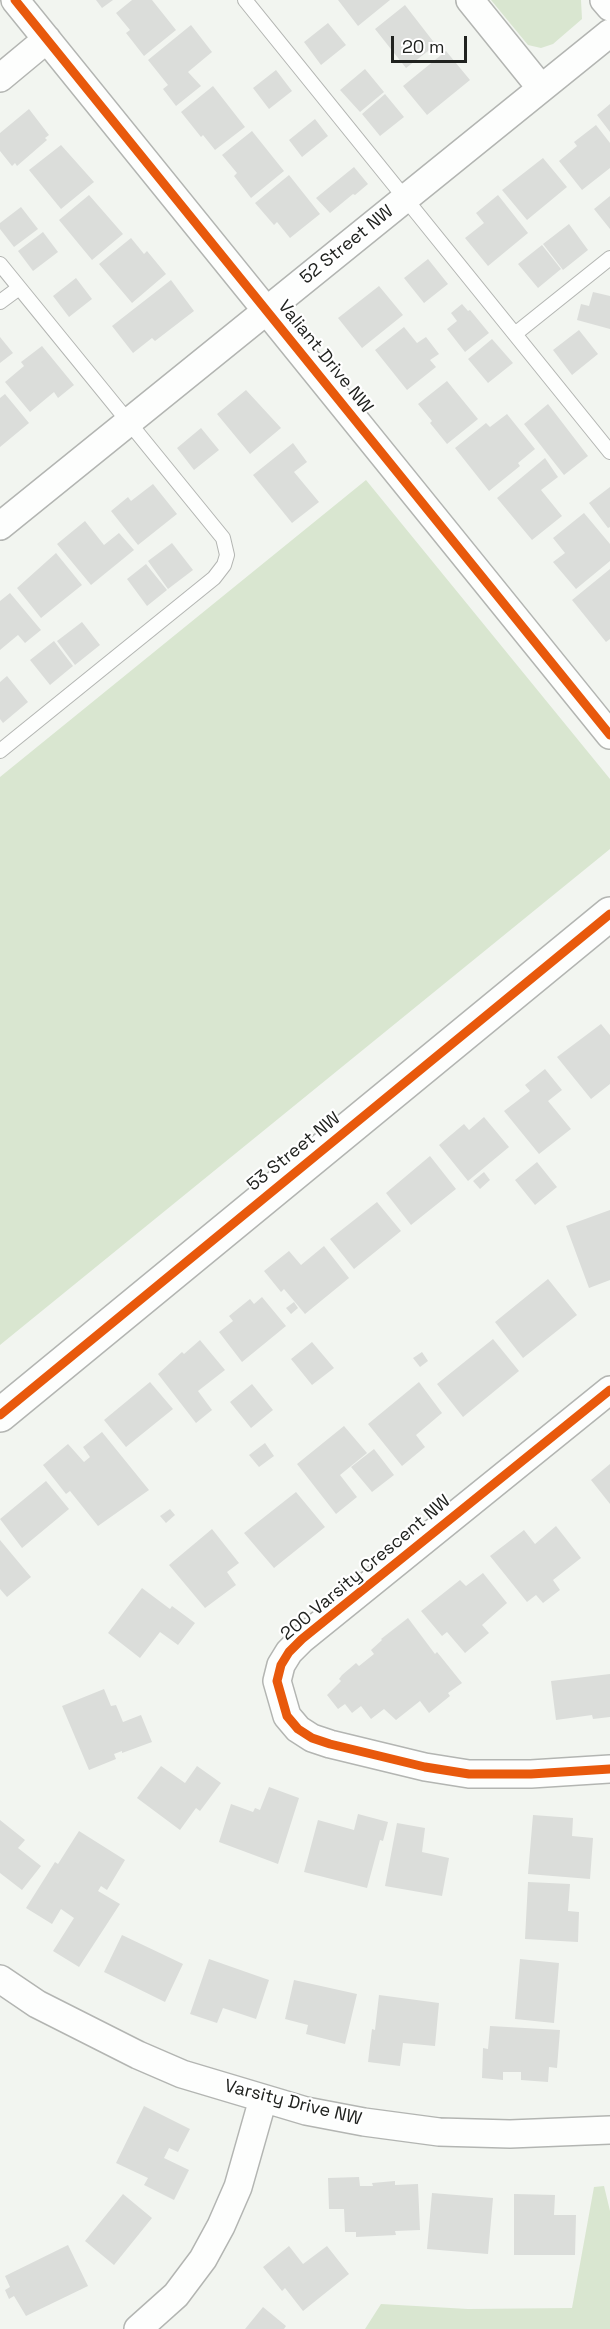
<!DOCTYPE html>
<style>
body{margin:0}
#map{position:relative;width:610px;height:2329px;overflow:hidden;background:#f2f5f0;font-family:"Space Grotesk",sans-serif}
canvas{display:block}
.scale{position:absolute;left:391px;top:36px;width:76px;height:27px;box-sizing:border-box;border:3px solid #20221f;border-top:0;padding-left:8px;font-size:18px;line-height:21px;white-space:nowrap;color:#20221f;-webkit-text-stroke:4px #fff;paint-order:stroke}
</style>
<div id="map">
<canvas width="610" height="2329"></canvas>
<div class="scale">20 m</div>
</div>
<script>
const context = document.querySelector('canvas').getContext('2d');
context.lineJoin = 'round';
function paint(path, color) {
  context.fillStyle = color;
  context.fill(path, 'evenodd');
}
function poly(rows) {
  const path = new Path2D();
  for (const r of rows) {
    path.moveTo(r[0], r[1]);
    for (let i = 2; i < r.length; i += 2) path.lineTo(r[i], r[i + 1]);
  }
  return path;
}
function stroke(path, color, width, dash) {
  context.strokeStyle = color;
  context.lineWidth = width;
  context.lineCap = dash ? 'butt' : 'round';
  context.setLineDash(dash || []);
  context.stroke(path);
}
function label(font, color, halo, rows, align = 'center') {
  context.font = font + ' "Space Grotesk",sans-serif';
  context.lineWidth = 4.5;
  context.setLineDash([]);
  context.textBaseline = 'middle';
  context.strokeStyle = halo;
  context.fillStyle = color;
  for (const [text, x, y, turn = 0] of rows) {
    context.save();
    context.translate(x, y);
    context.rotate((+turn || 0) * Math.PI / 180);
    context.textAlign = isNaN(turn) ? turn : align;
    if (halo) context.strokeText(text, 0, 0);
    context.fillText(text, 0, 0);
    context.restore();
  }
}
paint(poly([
 [491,0,581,0,582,19,553,44,541,48,528,45],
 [366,480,610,779,610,849,0,1345,0,777],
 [604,2186,610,2211,610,2329,365,2329,381,2304,468,2309,572,2308,594,2187]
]), '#d9e6d0');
paint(poly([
 [96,0,113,0,102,8],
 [132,0,152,0,176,30,144,56,126,33,130,30,116,13],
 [338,0,390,0,358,26],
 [405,5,436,45,406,68,375,29],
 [328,23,346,45,321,65,304,42],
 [191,25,212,52,188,72,201,86,176,106,163,89,168,85,148,60],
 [446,51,470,80,427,115,403,86],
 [365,69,384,92,360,112,340,90],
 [276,70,292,91,269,109,253,88],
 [213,86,245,127,215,150,203,135,201,137,181,112],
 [385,94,404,117,380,136,362,114],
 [610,104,610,132,597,115],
 [29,109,49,135,45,138,47,140,17,166,15,163,12,166,0,151,0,133],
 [315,119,328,136,302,157,289,140],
 [596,125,610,143,610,168,582,190,559,161,577,146,574,142],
 [252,131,284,171,251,198,234,176,237,173,222,155],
 [61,145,94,182,61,209,29,170],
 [543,158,567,187,527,220,502,190],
 [354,167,368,184,355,195,353,194,330,213,316,198],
 [289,175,320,214,290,238,277,222,274,225,255,203],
 [89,195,123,234,92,260,59,220],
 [498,195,528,233,488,266,465,238,484,223,476,213],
 [610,196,610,229,594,209],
 [21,207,38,229,14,247,0,229,0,223],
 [569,224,588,250,563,270,543,244],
 [43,232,58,252,33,271,18,251],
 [131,238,144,254,147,251,166,274,132,303,99,264],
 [542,245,561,269,538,288,518,264],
 [428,259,448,284,424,303,404,278],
 [76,278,92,299,69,317,53,296],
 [171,280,194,311,155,341,152,338,133,353,112,326],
 [379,286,403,315,362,348,338,318],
 [593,292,610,296,610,329,577,320,581,304,589,306],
 [462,304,468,311,470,310,489,333,465,352,447,329,457,321,451,313],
 [404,327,417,343,426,337,439,354,430,360,436,367,407,390,375,350],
 [579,330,598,354,572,375,553,350],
 [0,337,13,353,0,363],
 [492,339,513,363,488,383,468,359],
 [42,346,74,385,58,398,54,392,30,412,5,382,24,366,21,362],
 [447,381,478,419,447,444,430,423,432,421,418,404],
 [246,390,281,428,250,454,217,414],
 [5,394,29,423,0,447,0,398],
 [548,404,588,456,564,475,524,424],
 [507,414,535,449,518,463,520,466,489,491,455,448,486,423,490,427],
 [201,428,219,450,194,470,177,448],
 [293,443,307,462,294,472,319,502,292,523,253,475],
 [545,458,558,477,541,490,562,516,532,540,497,498],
 [153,484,177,514,138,545,111,511,128,497,131,501],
 [610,487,610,527,608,528,589,503],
 [584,513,610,544,610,561,576,589,553,562,565,553,553,538],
 [85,521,104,545,119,533,134,550,91,585,57,544],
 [172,543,193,570,168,589,148,561],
 [56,553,82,585,41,618,17,588],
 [146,564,167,590,147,606,127,579],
 [610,569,610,639,606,642,572,600],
 [10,593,41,630,25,643,18,635,0,650,0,601],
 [82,622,100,645,75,665,57,641],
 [54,641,73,666,50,685,30,660],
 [7,676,28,702,3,723,0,719,0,682],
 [601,1024,610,1035,610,1084,591,1099,557,1057],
 [545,1069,562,1090,548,1101,571,1129,539,1154,504,1111,530,1091,525,1085],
 [484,1117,509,1147,468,1181,439,1145,464,1124,469,1130],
 [430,1156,456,1189,411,1225,386,1193],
 [537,1162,557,1187,535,1205,515,1180],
 [484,1172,490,1180,480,1189,473,1181],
 [377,1202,401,1231,354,1269,330,1239],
 [610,1210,610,1280,589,1288,566,1226],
 [324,1246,349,1278,305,1314,284,1289,281,1292,264,1271,289,1251,301,1265],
 [548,1279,577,1315,523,1358,495,1322],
 [262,1297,286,1326,242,1362,219,1332,233,1321,229,1316,250,1299,254,1304],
 [294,1302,298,1308,291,1314,286,1308],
 [493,1339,519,1371,463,1417,437,1384],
 [200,1340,225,1370,198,1391,212,1410,196,1423,158,1374,182,1352,184,1354],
 [312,1342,334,1368,312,1385,291,1359],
 [422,1352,428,1361,420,1367,413,1358],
 [150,1382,173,1409,126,1447,104,1420],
 [419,1382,442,1413,416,1435,425,1447,402,1466,368,1424],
 [252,1384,273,1410,251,1428,230,1402],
 [344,1426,367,1453,340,1475,357,1497,336,1514,297,1464],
 [102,1432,149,1490,98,1526,70,1491,66,1494,43,1465,68,1444,84,1462,90,1457,83,1447],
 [265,1443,274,1456,259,1467,249,1455],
 [374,1449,394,1475,372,1492,351,1467],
 [610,1464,610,1504,591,1480],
 [46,1481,69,1509,22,1548,0,1519],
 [296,1492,325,1527,274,1568,244,1533],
 [170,1509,175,1515,166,1523,160,1516],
 [556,1526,581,1558,553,1580,560,1590,543,1603,536,1595,527,1602,490,1556,524,1530,535,1544],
 [212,1529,239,1563,227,1572,236,1585,205,1608,169,1565],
 [0,1540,31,1577,7,1597,0,1589],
 [483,1573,507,1603,482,1625,489,1633,465,1653,447,1632,442,1636,421,1611,460,1580,466,1586],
 [142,1588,170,1609,172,1606,195,1623,178,1645,160,1632,140,1658,108,1633],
 [408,1618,435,1654,437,1652,462,1683,448,1693,450,1696,429,1713,420,1701,396,1720,384,1709,371,1719,361,1706,352,1713,345,1704,338,1709,327,1695,341,1681,339,1679,342,1675,356,1663,359,1666,374,1654,371,1650,382,1640,381,1639],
 [610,1674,610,1717,593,1719,592,1715,556,1720,551,1681],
 [104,1689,111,1706,116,1705,123,1722,141,1715,152,1742,122,1753,122,1751,114,1754,116,1759,89,1770,62,1706],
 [161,1766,185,1783,197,1766,221,1783,200,1811,196,1808,180,1830,137,1798],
 [269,1787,299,1798,278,1864,219,1842,231,1804,253,1812,255,1808,260,1810],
 [358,1814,388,1822,383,1841,380,1840,367,1888,304,1872,318,1820,354,1830],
 [533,1815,573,1818,572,1836,593,1838,590,1879,528,1874],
 [0,1820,25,1840,18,1848,41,1866,22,1890,0,1873],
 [397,1823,425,1828,422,1852,449,1858,442,1896,385,1886],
 [79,1831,125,1860,107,1890,101,1886,98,1891,120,1904,79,1967,53,1951,74,1918,61,1909,52,1924,26,1908,55,1862,58,1864],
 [528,1882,570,1884,568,1911,579,1912,578,1942,525,1939],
 [122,1935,183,1964,165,2002,104,1972],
 [209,1959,269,1980,256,2019,223,2008,217,2023,190,2014],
 [520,1959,559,1963,554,2023,515,2019],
 [294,1980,357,1994,345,2044,306,2034,308,2025,285,2019],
 [379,1995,439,2003,435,2046,403,2043,400,2066,368,2062,372,2029,375,2030],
 [490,2026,560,2030,557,2068,549,2067,548,2082,521,2080,521,2072,503,2072,503,2080,482,2078,483,2048,488,2049],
 [144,2106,190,2129,178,2152,169,2148,164,2158,189,2170,174,2200,144,2185,148,2178,116,2163],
 [359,2177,360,2186,373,2186,372,2183,395,2181,395,2185,418,2184,420,2230,395,2231,396,2235,356,2237,356,2232,345,2232,344,2209,329,2209,328,2178],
 [432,2193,493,2198,488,2254,427,2249],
 [123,2194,152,2218,114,2265,85,2241],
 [514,2194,555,2195,554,2215,576,2215,575,2255,514,2255],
 [68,2245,88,2286,26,2316,14,2296,9,2299,5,2290,10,2287,5,2276],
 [289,2246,303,2264,327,2246,349,2274,303,2311,285,2288,282,2291,263,2267],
 [263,2307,286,2326,284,2329,245,2329]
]), '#dbddda');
const service = poly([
 [245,0,610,452],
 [0,264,223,538,227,555,224,565,214,578,0,751],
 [0,302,19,288],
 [515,334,610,258]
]);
const minor = poly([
 [15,0,610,735],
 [470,0,541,88],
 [604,0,610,7],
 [0,78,47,39],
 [0,526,610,33],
 [610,1390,302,1639,289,1652,281,1665,277,1681,287,1716,298,1729,312,1738,330,1744,425,1767,469,1774,531,1774,610,1769],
 [0,1979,37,2004,138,2055,182,2074,306,2111,364,2122,439,2132,510,2134,610,2130],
 [138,2329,176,2295,203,2259,221,2226,238,2187,263,2099]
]);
const tertiary = poly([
 [0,1415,610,914]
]);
stroke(service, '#b3b5b2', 16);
stroke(minor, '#b3b5b2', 30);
stroke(tertiary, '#b3b5b2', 36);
stroke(service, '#fdfefd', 14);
stroke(minor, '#fdfefd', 27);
stroke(tertiary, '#fdfefd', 33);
stroke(poly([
 [15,0,610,735],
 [610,1390,302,1639,289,1652,281,1665,277,1681,287,1716,298,1729,312,1738,330,1744,425,1767,469,1774,531,1774,610,1769],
 [0,1415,610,914]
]), '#e8590c', 9);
label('18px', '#20221f', '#fff', [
 ["52 Street NW",347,245,-39],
 ["Valiant Drive NW",325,357,51],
 ["53 Street NW",294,1152,-39],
 ["200 Varsity Crescent NW",366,1568,-40],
 ["Varsity Drive NW",293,2103,14]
]);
</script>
